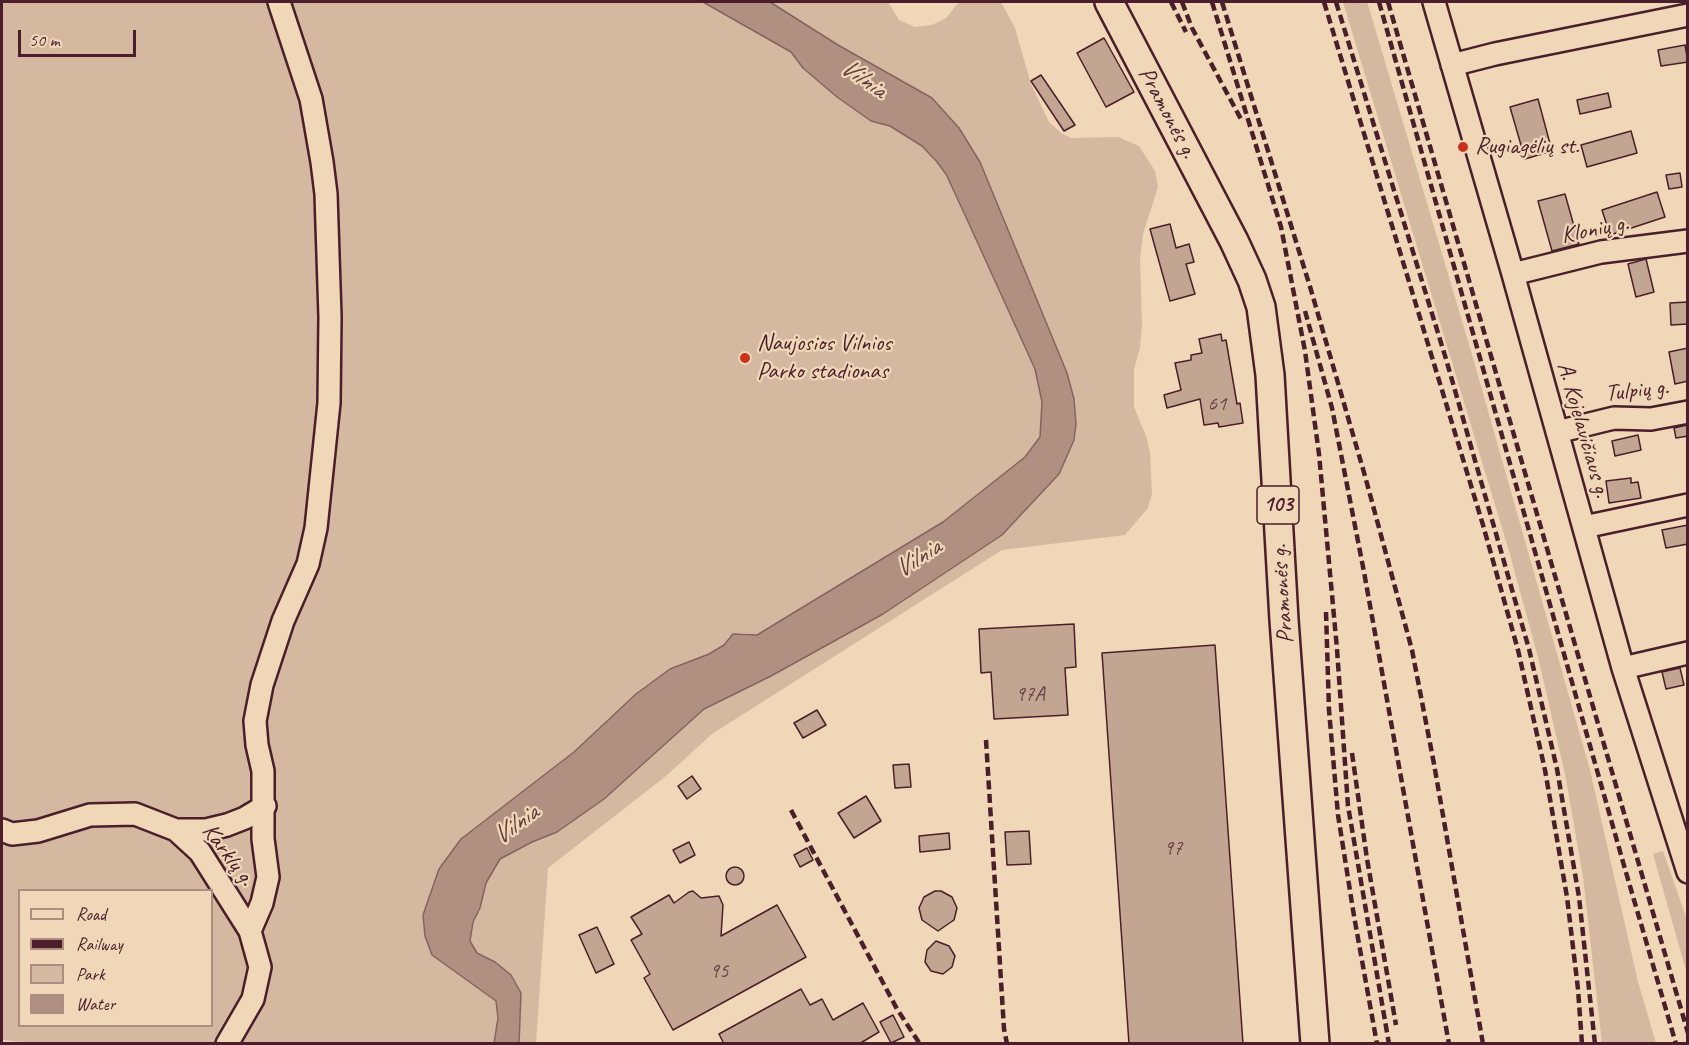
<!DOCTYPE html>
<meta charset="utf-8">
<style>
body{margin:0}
#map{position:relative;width:1689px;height:1045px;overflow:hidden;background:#efd7b7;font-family:Caveat,sans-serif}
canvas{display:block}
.frame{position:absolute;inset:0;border:3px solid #4a1f2b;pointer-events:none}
.legend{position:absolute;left:18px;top:889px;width:195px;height:138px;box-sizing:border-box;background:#efd7b7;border:2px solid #ad8d7f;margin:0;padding:8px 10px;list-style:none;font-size:18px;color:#4a1f2b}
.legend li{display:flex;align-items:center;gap:12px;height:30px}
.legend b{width:30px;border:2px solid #ad8d7f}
.scale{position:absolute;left:18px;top:30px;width:118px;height:27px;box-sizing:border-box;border:3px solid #4a1f2b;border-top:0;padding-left:8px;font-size:18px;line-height:21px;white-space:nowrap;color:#4a1f2b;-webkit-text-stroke:4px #efd7b7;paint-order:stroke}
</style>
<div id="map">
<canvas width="1689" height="1045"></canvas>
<div class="frame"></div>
<ul class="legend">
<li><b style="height:8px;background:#efd7b7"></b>Road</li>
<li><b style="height:8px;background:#4a1f2b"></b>Railway</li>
<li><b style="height:16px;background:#d4b9a0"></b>Park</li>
<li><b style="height:16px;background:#b09181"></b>Water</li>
</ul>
<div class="scale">50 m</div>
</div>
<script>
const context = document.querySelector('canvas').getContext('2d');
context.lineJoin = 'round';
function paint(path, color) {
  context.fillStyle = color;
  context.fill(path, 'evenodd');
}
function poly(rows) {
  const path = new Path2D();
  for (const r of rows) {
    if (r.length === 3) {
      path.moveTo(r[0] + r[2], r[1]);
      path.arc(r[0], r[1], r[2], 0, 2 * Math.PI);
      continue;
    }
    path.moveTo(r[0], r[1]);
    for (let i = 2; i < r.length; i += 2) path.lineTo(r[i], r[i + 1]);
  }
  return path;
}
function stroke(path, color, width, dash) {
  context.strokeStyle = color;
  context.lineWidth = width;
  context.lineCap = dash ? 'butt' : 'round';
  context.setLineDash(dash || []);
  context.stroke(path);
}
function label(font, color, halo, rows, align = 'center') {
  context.font = font + ' Caveat,sans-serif';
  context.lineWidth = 4.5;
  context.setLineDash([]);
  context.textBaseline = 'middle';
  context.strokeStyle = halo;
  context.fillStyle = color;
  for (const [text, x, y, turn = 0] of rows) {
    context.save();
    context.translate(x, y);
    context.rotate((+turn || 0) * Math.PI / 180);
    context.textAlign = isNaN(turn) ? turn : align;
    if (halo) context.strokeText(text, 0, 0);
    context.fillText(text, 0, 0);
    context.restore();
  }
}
paint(poly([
 [2,2,703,2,791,52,803,68,837,97,871,121,890,126,922,146,946,174,965,215,1035,369,1042,402,1040,437,1025,457,943,522,756,635,742,633,729,638,724,645,709,654,670,669,636,694,574,752,461,839,432,955,496,1001,498,1018,494,1043,39,1044,2,1040],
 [20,890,212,890,212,1026,20,1026],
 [770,2,888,2,899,20,915,27,932,25,946,18,959,2,1001,2,1015,28,1031,84,1049,122,1061,133,1071,138,1118,137,1139,146,1155,171,1158,187,1143,234,1140,259,1142,326,1140,347,1134,370,1134,407,1146,436,1150,453,1152,494,1148,508,1125,535,1002,550,712,734,666,776,548,868,536,1043,519,1043,521,993,511,975,495,962,477,953,470,941,473,922,480,908,486,883,500,859,532,842,557,832,604,799,704,709,771,676,883,614,1002,535,1059,474,1076,424,1074,399,1067,373,980,162,838,45],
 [1343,2,1367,2,1369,8,1473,358,1590,770,1638,982,1656,1043,1602,1043,1583,877,1566,779,1539,661,1509,551],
 [1663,851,1687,920,1687,974,1653,854]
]), '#d4b9a0');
const water = poly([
 [703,2,770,2,838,45,932,98,959,128,980,162,1067,373,1074,399,1076,424,1074,440,1059,474,1002,535,883,614,771,676,704,709,604,799,557,832,532,842,500,859,486,883,480,908,473,922,470,941,477,953,495,962,511,975,521,993,519,1043,494,1043,498,1018,496,1001,432,955,425,936,423,915,439,869,461,839,574,752,636,694,670,669,709,654,724,645,733,634,757,635,943,522,1025,457,1040,437,1042,402,1035,369,965,215,946,174,937,162,922,146,890,126,871,121,837,97,803,68,791,52,703,2]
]);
paint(water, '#b09181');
stroke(water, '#87635f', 1.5);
const building = poly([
 [1104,38,1134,92,1106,107,1077,53,1104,38],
 [1685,45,1688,62,1661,66,1658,50,1685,45],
 [1041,75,1075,125,1064,131,1031,81,1041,75],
 [1608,93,1611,107,1580,114,1577,100,1608,93],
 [1538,99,1552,151,1525,159,1510,107,1538,99],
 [1631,131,1637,153,1587,167,1581,145,1631,131],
 [1680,173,1682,187,1669,189,1666,175,1680,173],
 [1657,192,1665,217,1610,235,1602,210,1657,192],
 [1565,194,1579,244,1552,251,1538,201,1565,194],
 [1170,224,1176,248,1189,244,1194,262,1186,264,1195,294,1170,301,1150,229,1170,224],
 [1646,259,1654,292,1636,297,1628,264,1646,259],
 [1688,302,1688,324,1671,325,1670,303,1688,302],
 [1221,334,1222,341,1226,340,1237,404,1240,403,1243,423,1219,427,1218,423,1204,425,1200,399,1167,408,1164,395,1181,390,1175,363,1191,360,1191,355,1202,353,1199,339,1221,334],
 [1688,348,1688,381,1675,384,1669,352,1688,348],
 [1687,425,1688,436,1676,438,1674,428,1687,425],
 [1638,435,1641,450,1615,456,1612,441,1638,435],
 [1631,478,1631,483,1638,482,1641,498,1609,503,1606,481,1631,478],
 [1688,525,1688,544,1666,548,1662,530,1688,525],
 [1074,624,1076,667,1065,668,1068,715,994,719,991,672,981,673,979,629,1074,624],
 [1215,645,1243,1044,1129,1044,1102,653,1215,645],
 [1680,668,1684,685,1666,689,1662,672,1680,668],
 [817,710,826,725,803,738,794,723,817,710],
 [909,764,911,787,895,788,893,765,909,764],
 [692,776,701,789,687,799,678,786,692,776],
 [866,796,881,821,854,838,838,813,866,796],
 [1029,831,1031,864,1007,865,1005,832,1029,831],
 [949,833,950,849,920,852,919,836,949,833],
 [689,842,695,855,680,863,673,850,689,842],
 [807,848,813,860,800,867,794,855,807,848],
 [735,876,9],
 [693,891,701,898,719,896,723,905,721,936,777,905,806,957,673,1030,644,978,650,974,631,940,642,934,631,917,669,895,674,903,689,892,693,891],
 [935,891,941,891,952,897,957,908,954,920,938,931,922,920,919,908,924,897,935,891],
 [597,927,614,964,596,973,579,935,597,927],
 [936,941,949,946,955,956,952,967,943,974,931,971,925,962,927,950,936,941],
 [801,989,810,1005,822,999,833,1020,863,1003,879,1032,859,1044,724,1044,719,1034,801,989],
 [893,1015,904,1037,891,1043,880,1022,893,1015]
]);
paint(building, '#c3a692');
stroke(building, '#4a1f2b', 1.5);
const minor = poly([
 [1434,2,1513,274,1623,668,1688,872],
 [1452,65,1495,54,1688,15],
 [1513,274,1601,252,1688,241],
 [1557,432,1614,418,1651,419,1688,412],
 [1584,527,1688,505],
 [1623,668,1688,653],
 [2,830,12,834,38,831,90,815,135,814,176,830,200,852,250,931,260,967,253,999,227,1044],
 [176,830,206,830,227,825,245,818,265,806],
 [250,931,262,903,268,877,263,839,263,771,257,745,255,721,262,685,283,621,308,564,316,528,329,403,330,317,326,194,322,162,311,99,279,2]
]);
const major = poly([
 [1109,2,1234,241,1252,280,1261,307,1270,375,1284,620,1315,1044]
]);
stroke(minor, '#4a1f2b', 26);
stroke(major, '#4a1f2b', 32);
stroke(minor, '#efd7b7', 21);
stroke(major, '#efd7b7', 27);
stroke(poly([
 [1171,2,1186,32],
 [1182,2,1192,28,1242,121],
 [1212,2,1281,227,1305,351,1319,454,1337,649,1348,806,1389,1044],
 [1222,2,1311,290,1365,476,1412,650,1434,764,1483,1044],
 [1324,2,1483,525,1518,650,1545,770,1567,897,1578,989,1582,1044],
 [1336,2,1446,359,1529,649,1557,769,1579,897,1595,1044],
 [1379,2,1625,869,1676,1044],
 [1388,2,1688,1033],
 [1305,311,1332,408,1364,572,1449,1044],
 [1326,612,1329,710,1338,815,1354,916,1377,1044],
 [986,740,1004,1029,1007,1044],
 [1352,753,1367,859,1396,1025],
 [791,810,897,1009,920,1044]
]), '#4a1f2b', 4.5, [9, 4.5]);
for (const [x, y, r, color] of [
 [1463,147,6,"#c8321e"],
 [745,358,6,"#c8321e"]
]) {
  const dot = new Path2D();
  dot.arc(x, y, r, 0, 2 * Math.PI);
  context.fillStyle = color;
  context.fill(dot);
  stroke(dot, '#efd7b7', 2);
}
label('21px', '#684145', null, [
 ["61",1217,404],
 ["97A",1030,694],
 ["97",1173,848],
 ["95",719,971]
]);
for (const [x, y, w] of [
 [1278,505,42]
]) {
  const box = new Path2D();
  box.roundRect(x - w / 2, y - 19, w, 38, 4.5);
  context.fillStyle = '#efd7b7';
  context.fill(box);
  stroke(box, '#4a1f2b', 1.5);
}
label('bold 22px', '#4a1f2b', null, [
 ["103",1278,505]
]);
label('24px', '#4a1f2b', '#efd7b7', [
 ["Pramonės g.",1167,113,62],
 ["Klonių g.",1595,230,-11],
 ["Tulpių g.",1637,391,-6],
 ["A. Kojelavičiaus g.",1583,430,74],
 ["Pramonės g.",1283,594,-94],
 ["Karklų g.",228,855,53]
]);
label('24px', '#4a1f2b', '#efd7b7', [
 ["Rugiagėlių st.",1475,147],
 ["Naujosios Vilnios",757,344],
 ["Parko stadionas",757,372]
], 'left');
label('italic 26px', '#643c40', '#efd7b7', [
 ["Vilnia",863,79,35],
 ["Vilnia",918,559,-33],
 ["Vilnia",516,825,-36]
]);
</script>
